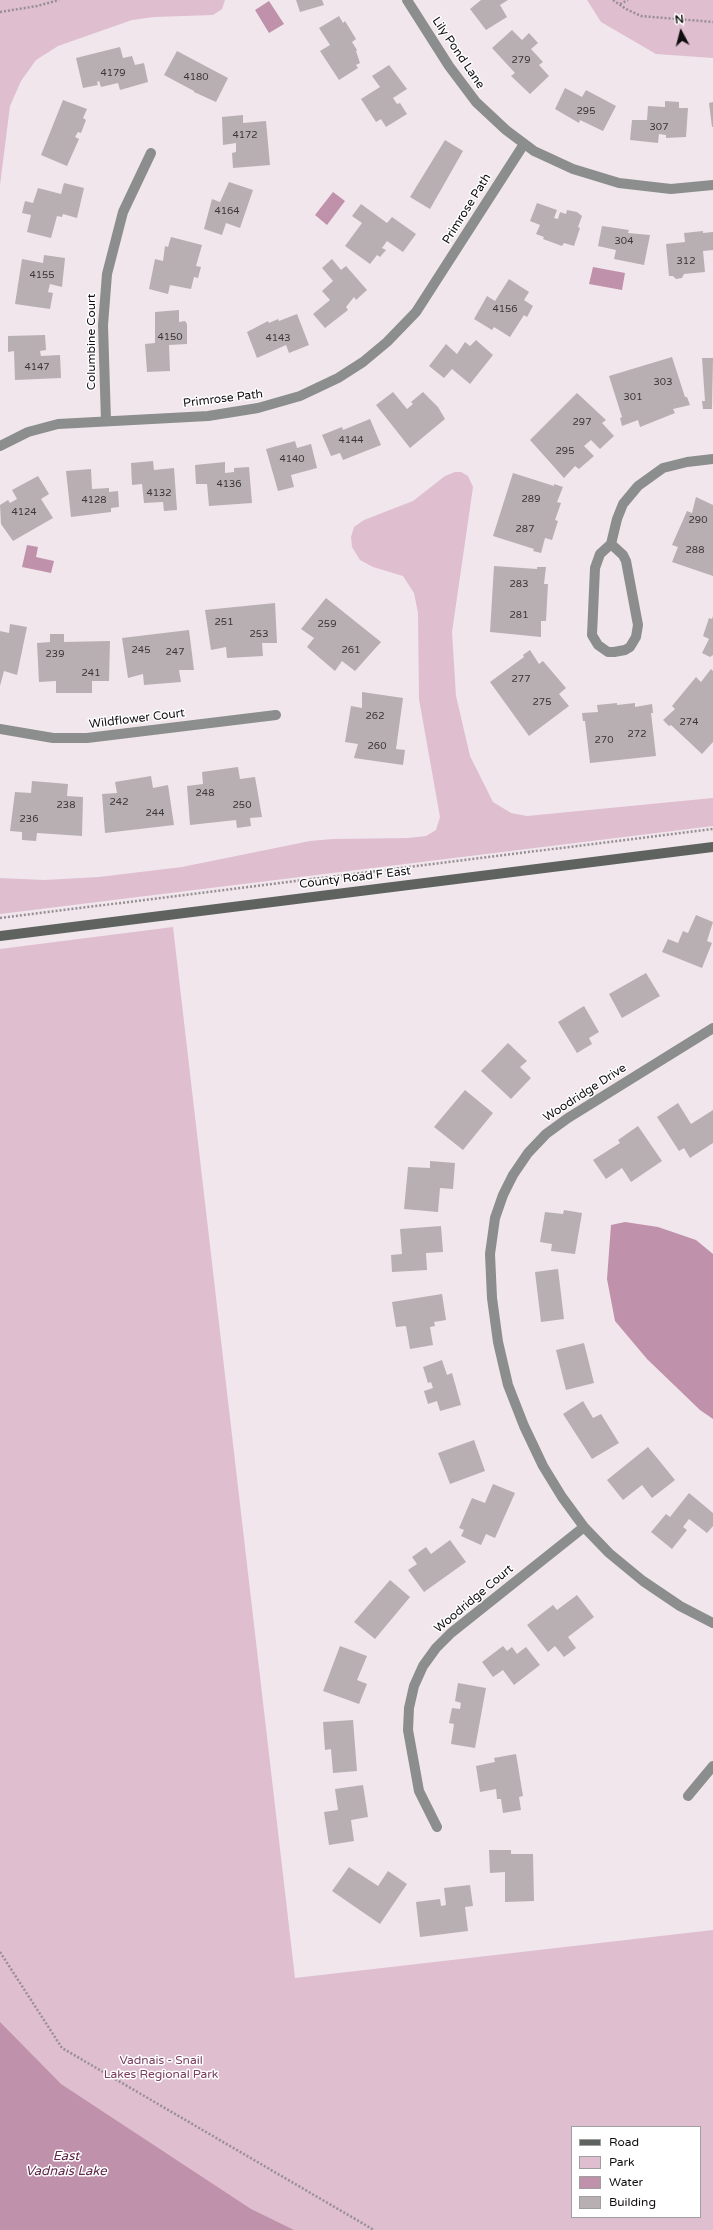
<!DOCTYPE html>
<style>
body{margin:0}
#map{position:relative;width:713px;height:2230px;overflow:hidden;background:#f0e6eb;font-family:"Varela Round",sans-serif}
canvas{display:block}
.legend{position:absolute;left:571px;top:2126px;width:130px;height:92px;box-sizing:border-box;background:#fff;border:1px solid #a09f9f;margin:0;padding:5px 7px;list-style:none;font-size:12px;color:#110e10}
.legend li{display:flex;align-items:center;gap:8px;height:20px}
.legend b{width:20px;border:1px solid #a09f9f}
.north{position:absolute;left:661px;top:12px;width:40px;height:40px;-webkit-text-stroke:3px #fff;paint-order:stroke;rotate:353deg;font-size:11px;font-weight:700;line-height:16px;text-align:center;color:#110e10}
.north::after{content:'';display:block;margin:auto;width:14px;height:18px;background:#110e10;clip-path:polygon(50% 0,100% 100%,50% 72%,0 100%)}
</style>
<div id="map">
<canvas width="713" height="2230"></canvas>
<ul class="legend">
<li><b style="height:5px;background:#5f6360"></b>Road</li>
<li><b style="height:11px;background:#dfbecf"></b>Park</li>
<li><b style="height:11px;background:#c091aa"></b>Water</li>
<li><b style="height:11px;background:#b8afb3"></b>Building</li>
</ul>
<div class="north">N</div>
</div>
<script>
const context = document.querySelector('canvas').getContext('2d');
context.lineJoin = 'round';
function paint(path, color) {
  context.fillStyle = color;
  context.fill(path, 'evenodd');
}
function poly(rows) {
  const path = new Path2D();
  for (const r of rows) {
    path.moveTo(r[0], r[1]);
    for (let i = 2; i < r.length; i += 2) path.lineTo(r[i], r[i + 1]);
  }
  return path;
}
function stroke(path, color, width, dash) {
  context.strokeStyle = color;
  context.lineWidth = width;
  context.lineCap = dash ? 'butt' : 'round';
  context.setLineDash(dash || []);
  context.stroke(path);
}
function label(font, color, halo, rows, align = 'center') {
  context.font = font + ' "Varela Round",sans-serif';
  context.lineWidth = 3;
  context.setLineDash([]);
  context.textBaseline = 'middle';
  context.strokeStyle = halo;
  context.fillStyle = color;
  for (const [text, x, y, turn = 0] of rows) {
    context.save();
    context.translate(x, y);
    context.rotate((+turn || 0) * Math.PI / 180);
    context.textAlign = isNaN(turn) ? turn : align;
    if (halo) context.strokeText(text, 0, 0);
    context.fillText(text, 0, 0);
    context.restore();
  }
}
paint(poly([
 [0,0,225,0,222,9,213,15,154,17,132,20,58,46,36,60,21,81,10,106,0,185],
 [587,0,713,0,713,58,656,54,601,22],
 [455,472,461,472,468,476,473,487,452,632,456,696,470,756,493,802,511,813,527,816,713,798,713,826,0,914,0,878,44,880,99,877,182,867,310,841,333,839,408,838,426,836,436,830,440,817,419,699,418,613,414,593,403,576,373,567,360,560,352,547,351,537,354,527,364,520,413,501,445,476],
 [173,927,295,1978,713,1930,713,2230,0,2230,0,949],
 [572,2127,700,2127,700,2217,572,2217]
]), '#dfbecf');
paint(poly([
 [269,1,284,24,269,33,255,10],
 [333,192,345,201,327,225,315,215],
 [593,267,625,273,622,290,589,284],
 [27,545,38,547,36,557,54,561,51,573,22,567],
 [625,1222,658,1227,696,1240,713,1254,713,1419,700,1410,647,1359,615,1321,607,1279,611,1225],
 [0,2022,61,2084,251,2209,294,2230,0,2230]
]), '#c091aa');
paint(poly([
 [296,0,322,0,324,5,300,12],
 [481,0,508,0,500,5,507,17,486,30,470,9],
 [339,16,343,23,345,21,356,39,352,42,357,50,356,51,360,63,356,65,358,68,339,80,320,51,330,45,319,28],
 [512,30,522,40,529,33,538,43,531,49,543,62,539,65,549,76,530,94,511,76,515,73,492,48],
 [120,47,123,58,132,56,135,65,144,63,148,82,120,90,118,83,101,87,99,81,97,82,98,85,83,88,76,58],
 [177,51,228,78,216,102,194,92,194,91,164,75],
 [389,65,407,89,393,98,397,104,400,103,407,114,386,127,381,119,376,122,361,99,380,87,372,76],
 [565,88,582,97,586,90,616,106,603,131,580,120,579,123,555,109],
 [63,100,87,109,83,118,86,120,81,133,78,132,75,137,79,139,67,166,41,155],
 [665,101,679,102,679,108,688,108,686,137,666,138,666,135,659,134,658,143,630,140,632,120,647,120,648,106,665,107],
 [713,102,713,127,712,127,709,103],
 [243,115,243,123,266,121,270,165,233,168,232,153,236,152,236,143,223,145,222,117],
 [445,140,463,151,430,209,410,197],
 [229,182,253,190,240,228,226,223,222,235,204,229,212,199,220,202],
 [64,183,84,188,77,218,63,214,62,217,57,216,51,238,27,232,31,215,22,213,25,201,33,203,38,188,61,194],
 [537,203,557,210,554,218,558,219,560,212,566,214,567,210,577,212,582,216,578,227,580,228,574,246,564,243,562,246,543,239,544,237,536,234,540,225,530,221],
 [361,204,387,223,392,217,416,234,403,252,387,241,382,248,386,250,380,257,377,255,370,264,345,246,362,223,352,216],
 [602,226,629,230,628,233,650,235,644,265,614,259,616,250,598,246],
 [703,231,703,233,713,232,713,250,703,251,705,272,684,274,682,278,676,279,673,276,669,276,666,244,685,242,684,233],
 [171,237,202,245,196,266,201,267,198,278,194,277,191,289,170,285,168,294,149,289,155,259,163,261,165,246,168,247],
 [44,255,65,258,62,287,50,284,48,292,53,293,50,309,15,304,22,259,43,263],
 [332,259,341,270,346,266,367,290,356,300,354,297,346,307,348,310,325,328,313,314,330,300,322,291,333,281,322,268],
 [509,279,529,292,524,300,533,306,527,317,524,315,510,337,494,327,492,330,474,319,487,296,495,301],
 [179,310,179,322,185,321,187,324,187,344,169,345,170,371,147,372,145,344,155,343,155,312],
 [297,314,309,345,289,353,286,345,257,358,247,332,268,321,269,323,278,319,279,321],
 [45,335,46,350,40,351,41,356,60,355,61,378,15,380,14,351,8,352,8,336],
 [476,340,493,355,470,384,452,369,444,378,429,366,446,344,457,354,465,342,470,346],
 [672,357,685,397,687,397,690,405,673,409,675,413,640,427,638,420,622,426,620,418,622,417,609,376],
 [702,358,713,358,712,409,703,409,702,401,705,401],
 [393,392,407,409,413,404,411,402,423,392,438,407,445,419,410,448,376,405],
 [577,393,606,420,602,423,614,436,600,449,591,440,584,446,594,456,579,469,575,466,564,478,530,440],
 [370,419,381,445,343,460,340,453,331,456,322,435,342,427,343,430],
 [295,441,297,448,311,444,317,468,291,475,294,487,278,491,266,449],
 [153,461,154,470,174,468,177,510,164,511,163,502,144,503,142,484,132,485,131,463],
 [225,462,225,473,234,472,234,468,249,467,252,503,209,506,207,484,196,484,195,465],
 [91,469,92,489,109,488,109,492,118,491,119,507,111,508,111,512,71,517,66,471],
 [513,473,554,486,554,484,563,487,557,502,561,503,555,520,558,521,552,540,545,538,541,553,533,551,534,549,493,536],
 [38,476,49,494,41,499,53,518,13,541,1,524,0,505,8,500,10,503,17,499,12,490],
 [696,497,713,505,713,576,672,562,678,547,672,545,687,511,692,513],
 [494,566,537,569,537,567,546,567,544,584,548,584,546,621,541,621,541,637,490,632],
 [326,598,381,642,355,671,342,661,335,671,307,647,314,638,301,629],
 [275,603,277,643,262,643,263,656,227,658,226,647,211,650,205,610],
 [713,616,713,655,710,657,702,653,709,639,703,636,709,618,712,619],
 [10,624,27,627,17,675,4,671,0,686,0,631,9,633],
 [189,630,194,670,179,670,181,682,144,685,143,674,128,678,122,638],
 [50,634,64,634,64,642,110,641,109,681,92,681,92,693,56,693,56,681,39,682,37,643,50,642],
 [530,650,539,664,543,661,566,688,559,694,569,706,529,736,490,682,524,657,523,655],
 [711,669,713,671,713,742,702,754,671,725,669,726,663,720,675,709,672,706,696,677,701,682],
 [362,692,403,698,396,749,405,750,403,765,354,758,358,744,345,742,351,706,362,708],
 [617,703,617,705,635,703,635,707,652,704,653,713,651,713,656,756,590,763,585,721,583,721,582,713,598,712,597,705],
 [238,767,240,779,255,777,262,817,250,818,251,826,237,828,236,820,190,825,187,786,203,784,202,772],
 [151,776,153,788,168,785,174,825,105,833,102,794,117,793,115,782],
 [32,781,68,784,67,796,83,797,82,836,37,833,36,841,22,840,22,832,10,831,15,792,31,793],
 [696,915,713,922,707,941,712,943,702,968,662,952,668,939,678,943,683,931,688,933],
 [646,973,660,996,622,1018,609,994],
 [584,1006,599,1032,589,1038,592,1044,577,1053,558,1022],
 [508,1043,527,1061,520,1067,531,1078,511,1099,481,1071],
 [465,1090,493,1113,463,1150,434,1127],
 [678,1103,691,1124,713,1110,713,1143,690,1158,684,1148,679,1151,657,1117],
 [638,1126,662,1161,631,1182,622,1168,606,1179,593,1160,620,1143,618,1140],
 [430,1161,455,1163,453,1189,440,1188,438,1212,404,1209,408,1167,430,1168],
 [564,1210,582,1213,575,1254,551,1251,552,1244,540,1242,545,1212,563,1214],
 [441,1226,443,1252,426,1253,427,1270,392,1272,391,1255,402,1254,400,1229],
 [558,1269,564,1319,541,1322,535,1272],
 [442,1294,446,1320,434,1322,435,1326,430,1327,433,1345,410,1349,406,1326,396,1327,392,1302],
 [584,1343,594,1383,566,1390,556,1350],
 [442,1360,447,1375,452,1373,461,1405,440,1411,437,1401,428,1404,424,1391,433,1388,431,1382,428,1383,423,1367],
 [583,1401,593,1418,601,1414,619,1443,592,1459,563,1414],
 [474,1440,485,1471,450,1484,438,1453],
 [648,1447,675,1480,652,1498,642,1485,623,1500,607,1480],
 [493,1484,515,1493,495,1538,486,1534,481,1545,461,1536,464,1530,459,1528,472,1498,485,1503],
 [689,1493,713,1513,713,1526,707,1533,689,1519,683,1527,687,1530,672,1549,651,1532,666,1514,670,1517],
 [450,1540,466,1562,424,1592,408,1570,417,1564,412,1557,426,1547,431,1554],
 [390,1580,410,1597,375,1639,354,1622],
 [577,1595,594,1617,568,1637,576,1648,564,1657,555,1646,548,1652,527,1625,553,1605,557,1610],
 [340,1646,367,1656,357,1680,367,1684,359,1704,323,1691],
 [503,1646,507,1651,512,1647,517,1654,526,1647,540,1665,514,1685,503,1670,493,1677,482,1662],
 [458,1683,486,1688,475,1748,451,1744,454,1724,449,1723,452,1708,460,1709,461,1703,455,1701],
 [353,1720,357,1771,333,1773,331,1749,325,1750,323,1722],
 [516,1754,523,1796,519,1797,521,1810,503,1813,501,1799,497,1799,496,1789,480,1792,476,1766,495,1762,494,1758],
 [363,1785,368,1817,351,1820,354,1841,329,1845,324,1812,338,1810,335,1789],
 [489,1850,511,1850,511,1854,533,1854,534,1901,505,1902,505,1872,490,1873],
 [349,1867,378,1886,388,1871,407,1884,380,1924,332,1891],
 [470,1885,473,1906,465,1907,468,1931,420,1937,416,1902,440,1899,441,1906,446,1905,444,1888]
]), '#b8afb3');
stroke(poly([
 [613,0,626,9,641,16,713,22],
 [620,4,628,0],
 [0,12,37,6,59,0],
 [0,918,713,829],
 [0,1952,62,2048,374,2230]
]), '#968f93', 2.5, [2, 2]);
stroke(poly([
 [407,0,449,66,476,102,506,130,534,151,573,169,619,183,671,189,713,185],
 [106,421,103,325,107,274,123,212,151,153],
 [0,446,28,432,58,424,208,416,258,408,300,396,338,378,363,362,387,342,416,312,524,144],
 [611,544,623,555,626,561,638,625,636,637,630,647,625,650,614,652,608,652,598,645,592,635,595,568,600,554,611,544,617,519,623,504,638,486,663,468,687,462,713,459],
 [0,729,53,738,87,738,276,715],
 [713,1028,568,1118,546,1134,528,1153,513,1175,503,1195,495,1218,490,1254,492,1298,498,1342,508,1385,524,1426,543,1466,562,1497,584,1527,609,1553,643,1581,680,1606,713,1623],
 [688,1796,713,1766],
 [437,1827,419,1791,408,1730,409,1708,414,1686,423,1666,436,1648,451,1633,584,1527]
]), '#8b8e8c', 10);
stroke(poly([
 [0,936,713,847]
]), '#5f6360', 10);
label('10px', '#3b3639', null, [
 ["279",521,60],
 ["4179",113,73],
 ["4180",196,77],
 ["295",586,111],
 ["307",659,127],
 ["4172",245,135],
 ["4164",227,211],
 ["304",624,241],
 ["312",686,261],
 ["4155",42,275],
 ["4156",505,309],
 ["4150",170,337],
 ["4143",278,338],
 ["4147",37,367],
 ["303",663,382],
 ["301",633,397],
 ["297",582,422],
 ["4144",351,440],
 ["295",565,451],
 ["4140",292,459],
 ["4136",229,484],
 ["4132",159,493],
 ["289",531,499],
 ["4128",94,500],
 ["4124",24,512],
 ["290",698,520],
 ["287",525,529],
 ["288",695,550],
 ["283",519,584],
 ["281",519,615],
 ["251",224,622],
 ["259",327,624],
 ["253",259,634],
 ["245",141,650],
 ["261",351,650],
 ["247",175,652],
 ["239",55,654],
 ["241",91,673],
 ["277",521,679],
 ["275",542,702],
 ["262",375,716],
 ["274",689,722],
 ["272",637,734],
 ["270",604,740],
 ["260",377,746],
 ["248",205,793],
 ["242",119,802],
 ["238",66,805],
 ["250",242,805],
 ["244",155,813],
 ["236",29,819]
]);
label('12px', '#110e10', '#fff', [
 ["Lily Pond Lane",458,53,56],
 ["Primrose Path",467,209,-58],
 ["Columbine Court",92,342,-90],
 ["Primrose Path",223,399,-7],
 ["Wildflower Court",137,719,-7],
 ["County Road F East",355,878,-7],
 ["Woodridge Drive",585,1093,-33],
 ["Woodridge Court",474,1599,-40]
]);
label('12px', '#793d60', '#fff', [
 ["Vadnais - Snail",161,2061],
 ["Lakes Regional Park",161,2075]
]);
label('italic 13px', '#61274a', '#fff', [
 ["East",66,2157],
 ["Vadnais Lake",66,2172]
]);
</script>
